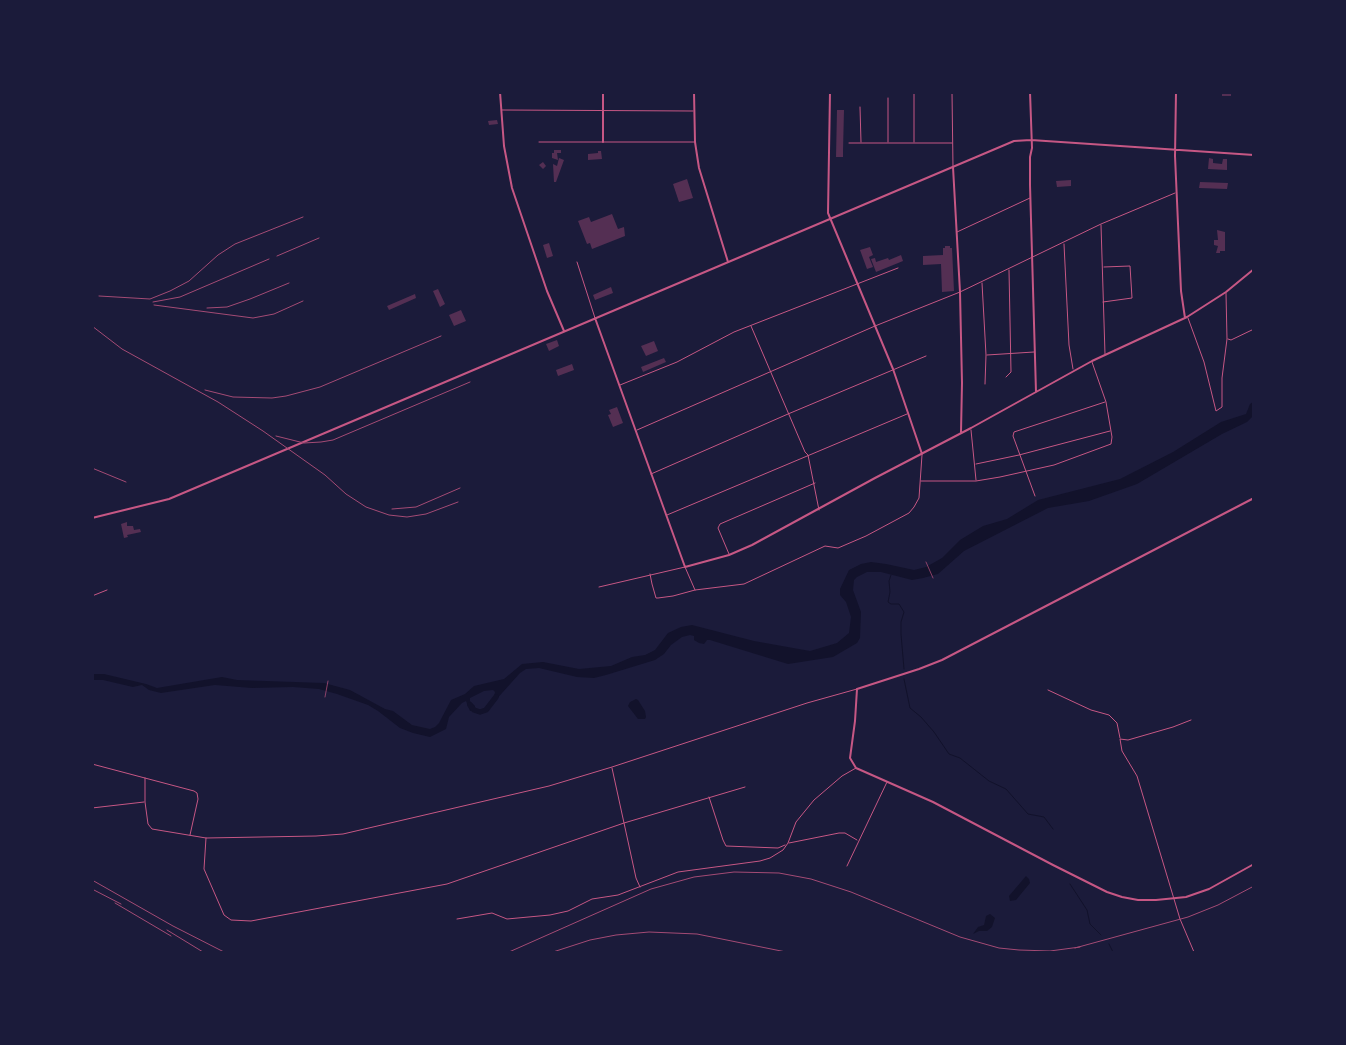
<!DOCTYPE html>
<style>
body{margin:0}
#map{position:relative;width:1346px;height:1045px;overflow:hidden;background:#1b1b3a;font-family:"Source Sans 3",sans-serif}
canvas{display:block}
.frame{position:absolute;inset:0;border:94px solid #1b1b3a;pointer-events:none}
</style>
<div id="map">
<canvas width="1346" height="1045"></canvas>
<div class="frame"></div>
</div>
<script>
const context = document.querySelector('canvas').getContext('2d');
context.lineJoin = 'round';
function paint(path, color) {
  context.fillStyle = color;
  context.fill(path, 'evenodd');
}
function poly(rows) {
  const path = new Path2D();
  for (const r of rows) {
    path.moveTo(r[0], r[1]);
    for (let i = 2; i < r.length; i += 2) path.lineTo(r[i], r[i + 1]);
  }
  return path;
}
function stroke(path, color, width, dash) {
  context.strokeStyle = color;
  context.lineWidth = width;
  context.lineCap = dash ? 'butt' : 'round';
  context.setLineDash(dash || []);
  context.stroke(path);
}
paint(poly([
 [1253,402,1253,416,1247,422,1222,434,1137,484,1089,501,1048,508,964,551,938,574,923,578,912,580,881,572,867,572,857,577,854,580,853,590,861,612,860,638,857,643,833,657,788,664,710,640,707,640,704,644,699,643,694,640,694,636,690,635,682,637,671,645,664,654,655,660,606,675,594,678,577,677,539,668,526,669,520,673,494,702,493,701,495,692,493,690,484,691,470,698,470,701,475,706,475,711,470,711,466,701,462,703,449,717,446,729,430,737,413,733,400,728,378,711,368,705,337,694,319,689,293,687,252,688,215,685,161,693,149,690,142,685,133,687,103,680,93,680,93,674,104,674,146,684,157,688,222,677,237,680,324,683,350,690,385,709,393,711,412,725,430,729,435,727,439,723,451,700,465,694,474,686,504,679,522,664,543,662,579,669,611,666,632,657,645,655,655,650,668,633,681,627,692,625,754,641,810,651,837,643,849,633,851,617,846,602,840,595,840,589,849,570,861,564,871,562,886,564,914,570,926,567,942,558,960,540,983,526,1007,519,1038,500,1120,479,1173,452,1221,422,1246,414,1250,404],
 [636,699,638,700,645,711,646,717,645,719,638,719,628,706,630,702],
 [1026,876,1029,879,1030,883,1016,900,1010,901,1009,896],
 [990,914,995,918,992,927,987,931,979,931,973,934,978,927,984,925,986,916]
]), '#12122b');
stroke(poly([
 [891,575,889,581,890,592,888,602,891,604,899,604,904,612,901,622,901,634,904,669],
 [904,679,910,708,921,717,934,732,949,754,960,758,989,781,1006,789,1028,814,1044,817,1053,829],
 [1070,884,1087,910,1090,924,1101,935],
 [1109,944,1113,952]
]), '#12122b', 1);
stroke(poly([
 [470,705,474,710,480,712,486,710,496,697]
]), '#12122b', 5.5);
paint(poly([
 [1222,92,1231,92,1231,96,1222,96],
 [837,110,844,110,843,151,843,157,836,157],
 [497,120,498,124,489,125,488,121],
 [554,150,561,150,561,153,557,153,558,160,552,158,552,153,554,153],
 [598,151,601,151,602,159,588,160,588,154,598,153],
 [559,158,564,160,556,182,554,182,553,164,557,166],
 [1209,158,1213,159,1213,163,1222,164,1223,159,1227,159,1227,170,1208,169],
 [543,162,546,166,543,169,539,165],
 [687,179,693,198,679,202,673,184],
 [1071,180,1071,186,1057,187,1056,181],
 [1200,182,1228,183,1227,189,1199,188],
 [612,214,618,229,624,227,625,236,592,249,590,243,587,244,578,221,589,217,591,222],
 [1217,230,1225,232,1225,251,1220,251,1220,253,1216,253,1218,246,1214,245,1214,240,1218,240],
 [549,243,553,256,547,258,543,245],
 [945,246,950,246,950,248,952,248,954,291,942,292,941,264,923,265,923,256,943,255,943,248,945,248],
 [870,247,873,255,869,257,873,267,867,269,860,250],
 [901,255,903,261,876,272,871,259,875,258,876,262,888,258,889,260],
 [611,287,613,293,595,300,593,295],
 [438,289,445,304,440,307,433,291],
 [415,294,416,298,389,310,387,306],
 [461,310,466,321,454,326,449,315],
 [557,340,559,346,549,351,546,344],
 [654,341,658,351,646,356,641,346],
 [664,358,666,362,643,372,641,367],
 [572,364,574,370,558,376,556,370],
 [617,407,623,423,613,427,608,415,611,414,609,410],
 [127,522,127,526,133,526,134,530,140,529,141,532,127,535,128,537,124,538,121,524]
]), '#542f53');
stroke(poly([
 [926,562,933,578],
 [325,697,328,681]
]), '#ff6b9d', 0.5);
stroke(poly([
 [914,92,914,142],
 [952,92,953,167],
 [860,107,861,142],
 [502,110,693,111],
 [539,142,694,142],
 [888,142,888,98],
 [849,143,952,143],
 [1101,225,1105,354],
 [957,232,1030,198],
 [1064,244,1069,345,1073,369],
 [577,262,595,318],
 [982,283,986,355,985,384],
 [1103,302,1132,298,1130,266,1104,267],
 [1188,318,1204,362,1216,411,1222,407,1222,378,1227,339,1226,293],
 [751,326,805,452,808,455,819,510],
 [1228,339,1231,340,1254,329],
 [987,355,1034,352],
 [1006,377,1011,372,1009,270],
 [620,385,677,362,734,332,898,268],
 [637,430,875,326,960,292,1101,224,1175,193],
 [971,430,976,480],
 [976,464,1019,455,1110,431],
 [651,474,788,414,926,356],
 [921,481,976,481,1000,477,1054,465,1111,444,1112,437,1106,402,1092,362],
 [1035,496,1013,436,1014,432,1105,402],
 [667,515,907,414],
 [729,554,718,528,720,524,815,483],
 [650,574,652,584,656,598,658,598,673,596,695,590,744,584,825,546,838,548,866,536,909,513,914,507,919,498,922,455],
 [599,587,685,567,695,590],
 [92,596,107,590],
 [1048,690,1091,710,1109,715,1117,723,1120,738],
 [1191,720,1173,727,1128,740,1120,739,1122,751,1137,776,1180,919,1194,952],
 [92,764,194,791,197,793,198,799,190,835],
 [612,768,636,878,640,887],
 [145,778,145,802,148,824,152,829,206,838,316,836,343,834,549,786,612,767,807,703,857,689],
 [709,797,723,840,726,846,778,848,785,845],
 [92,808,144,802],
 [206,838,204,869,224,915,231,920,251,921,447,884,624,823,745,787],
 [789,843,839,833,845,833,857,840],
 [847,866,887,782],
 [457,919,492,913,507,919,550,915,568,911,592,899,618,895,678,872,760,861,770,858,783,850,788,843,796,822,814,800,842,776,856,768]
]), '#c65784', 1);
stroke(poly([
 [500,92,504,146,512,188,547,291,564,331],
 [694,92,695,142,699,168,728,262],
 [830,92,828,213,893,369,922,454],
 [1030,92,1032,148,1030,157,1030,185,1036,392],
 [1176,92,1175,156,1181,291,1185,318],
 [603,142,603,92],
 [953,167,960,292,962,383,961,432],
 [595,318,685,567,729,555,752,545,875,478,971,428,1092,361,1187,317,1226,292,1254,269],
 [1254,498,942,660,919,669,857,689,855,721,850,758,856,768,933,802,1053,865,1107,892,1122,897,1138,900,1156,900,1186,897,1209,889,1254,864],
 [92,518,169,499,1014,141,1031,140,1254,155]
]), '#c65784', 2);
stroke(poly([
 [277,256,319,238],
 [99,296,150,299,170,291,189,281,218,255,235,244,303,217],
 [153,302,180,297,269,259],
 [154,305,253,318,274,314,303,301],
 [207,308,227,307,250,299,289,283],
 [92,326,122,349,218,402,263,431,325,475,346,494,366,507,389,515,407,517,426,514,458,502],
 [205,390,233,397,272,398,286,396,320,387,441,336],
 [276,436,304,443,321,442,333,440,470,382],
 [92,468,126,482],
 [392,509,416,507,460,488],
 [92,880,173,926,224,952],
 [92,889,121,904],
 [115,903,171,936],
 [167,930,203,952],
 [1075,948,1188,917,1218,905,1254,886],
 [509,952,651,889,694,877,734,872,779,873,811,879,851,892,960,937,999,948,1019,950,1050,951,1080,947],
 [553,952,590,940,616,935,649,932,697,934,786,952]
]), '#a44b75', 1);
</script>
